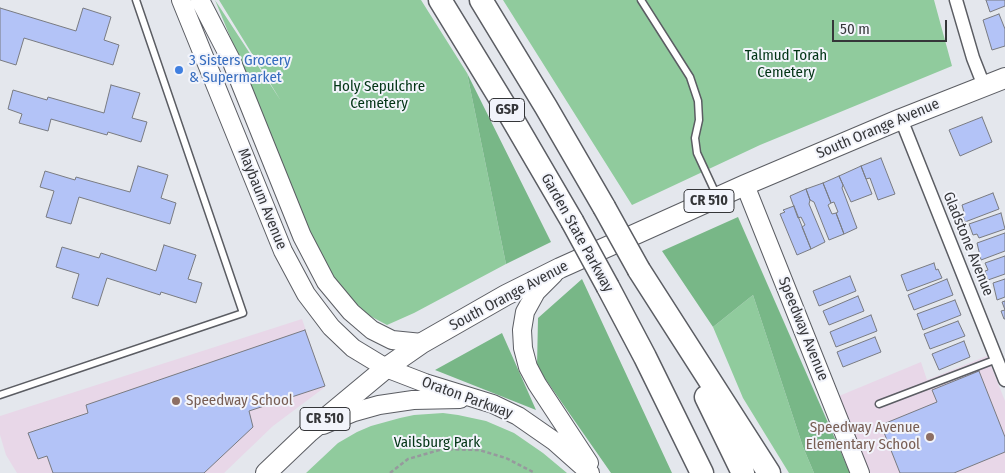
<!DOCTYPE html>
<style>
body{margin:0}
#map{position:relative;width:1005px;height:473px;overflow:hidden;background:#e4e7ed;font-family:"Fira Sans Condensed",sans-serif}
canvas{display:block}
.scale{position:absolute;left:832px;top:20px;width:115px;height:22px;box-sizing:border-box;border:2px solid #353639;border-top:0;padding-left:6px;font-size:15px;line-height:18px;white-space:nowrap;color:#353639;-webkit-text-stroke:4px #f2f4fb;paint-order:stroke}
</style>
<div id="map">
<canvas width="1005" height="473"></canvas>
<div class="scale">50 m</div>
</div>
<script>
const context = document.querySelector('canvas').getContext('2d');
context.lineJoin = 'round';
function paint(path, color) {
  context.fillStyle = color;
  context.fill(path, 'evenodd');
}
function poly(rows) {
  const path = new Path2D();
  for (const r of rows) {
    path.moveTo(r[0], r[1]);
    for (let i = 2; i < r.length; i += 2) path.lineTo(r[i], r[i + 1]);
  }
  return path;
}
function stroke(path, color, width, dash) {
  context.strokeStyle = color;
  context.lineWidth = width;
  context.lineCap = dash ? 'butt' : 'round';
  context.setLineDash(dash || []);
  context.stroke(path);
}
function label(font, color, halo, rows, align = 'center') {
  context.font = font + ' "Fira Sans Condensed",sans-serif';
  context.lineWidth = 4;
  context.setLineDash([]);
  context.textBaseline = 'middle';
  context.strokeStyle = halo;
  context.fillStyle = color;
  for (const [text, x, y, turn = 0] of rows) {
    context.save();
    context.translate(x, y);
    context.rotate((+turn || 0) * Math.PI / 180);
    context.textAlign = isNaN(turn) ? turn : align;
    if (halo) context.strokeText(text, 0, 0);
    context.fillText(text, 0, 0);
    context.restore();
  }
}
paint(poly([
 [302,319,325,387,273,426,224,473,17,473,6,455,0,435,0,416],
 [987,356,1005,401,1005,473,869,473,839,396,921,362,927,380]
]), '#e8d7e8');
paint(poly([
 [215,0,281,101,219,0,421,0,467,73,506,264,414,313,387,325,359,310,326,270],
 [503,0,934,0,952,66,760,145,632,205],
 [753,295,803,447,814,473,789,473,743,398,713,327],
 [443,413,458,415,486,421,514,433,543,453,567,473,306,473,338,443,357,432,371,426,400,418,414,415]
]), '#90cb9d');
paint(poly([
 [467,73,551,242,506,264],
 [738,217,850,473,814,473,803,447,753,295,713,327,662,251],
 [582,279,672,473,611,473,537,367,538,318],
 [502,333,536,410,435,370]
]), '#78b787');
const building = poly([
 [986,0,1005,0,1005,6,990,12,986,0],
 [0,8,76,31,83,8,111,17,104,40,119,45,113,65,24,38,16,65,0,60,0,8],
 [999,14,1005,29,1005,46,992,50,983,20,999,14],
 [111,85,140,93,132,118,147,122,141,142,108,132,107,135,51,119,48,131,19,123,22,114,8,109,13,90,47,100,48,97,104,113,111,85],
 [982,117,992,142,960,156,949,130,982,117],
 [881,158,895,194,878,200,870,178,866,179,861,166,881,158],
 [138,166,168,175,161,198,176,203,170,224,79,197,71,224,46,217,54,191,40,187,45,171,75,180,76,177,130,192,138,166],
 [861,166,872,194,851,202,839,176,861,166],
 [839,176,843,185,842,188,857,228,844,234,836,213,838,212,834,202,831,203,823,183,839,176],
 [823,183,831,203,828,205,832,214,836,213,844,234,829,240,814,202,810,200,806,189,823,183],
 [806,189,810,200,809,204,825,242,811,249,802,227,805,225,801,217,798,218,790,196,806,189],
 [993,193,999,209,965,222,962,213,964,212,962,205,993,193],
 [794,206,811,249,797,255,780,214,785,212,783,210,794,206],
 [1001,213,1005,229,979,238,977,234,973,235,969,224,1001,213],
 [1005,233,1005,251,981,260,977,243,1005,233],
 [164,245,196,255,188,279,202,283,196,303,161,292,160,295,107,278,98,306,72,298,79,274,56,267,62,247,99,258,101,253,156,271,164,245],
 [1005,256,1005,274,988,280,985,271,988,270,985,263,1005,256],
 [934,263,936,270,938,269,942,278,907,291,901,275,934,263],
 [850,276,856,291,819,306,813,291,850,276],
 [947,279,953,295,914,310,908,295,947,279],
 [1005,279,1005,297,997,300,993,283,1005,279],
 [858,296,864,311,829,325,823,311,858,296],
 [955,300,961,315,923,330,917,314,955,300],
 [1005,301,1005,319,1004,319,1001,311,1005,310,1002,302,1005,301],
 [871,315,877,331,836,347,830,332,871,315],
 [958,321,965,336,930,349,924,334,958,321],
 [305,330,325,386,249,411,253,427,204,473,53,473,47,456,38,459,28,433,88,413,86,405,305,330],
 [875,337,881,352,843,367,837,352,875,337],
 [964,341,970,357,939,370,932,354,964,341],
 [979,371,1005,437,1005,452,954,473,900,473,881,425,937,402,932,390,979,371]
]);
paint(building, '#b3c3f7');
stroke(building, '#797b81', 1);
const lane = poly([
 [641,0,690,77,698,101,699,120,695,138,697,153,716,194],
 [0,395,243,313,136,0],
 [879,404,997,359]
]);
const street = poly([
 [956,0,973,58,984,86],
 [901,119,1005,380]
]);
const secondary = poly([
 [181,0,283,251,306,294,331,327,353,348,386,368,425,383,493,404,518,416,554,441,590,473],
 [200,0,231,60,302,236,326,282,351,312,372,330,392,340,422,343],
 [745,185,860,473],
 [554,274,536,292,525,312,522,330,523,348,528,367,537,384,589,463],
 [323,425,354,412,379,405,413,400,460,399]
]);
const primary = poly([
 [266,473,309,432,386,368,422,343,506,295,560,268,745,185,901,119,1005,78]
]);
const highway = poly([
 [440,0,506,108,572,221],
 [481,0,546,107,604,207],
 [639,270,769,473],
 [608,287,645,357,702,473],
 [706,397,743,473]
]);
stroke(lane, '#5b5d63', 9);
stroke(street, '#5b5d63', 15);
stroke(secondary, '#5b5d63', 20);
stroke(primary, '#5b5d63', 22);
stroke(highway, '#5b5d63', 25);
stroke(poly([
 [390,473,408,459,443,449,479,450,506,458,535,473]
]), '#96999d', 2.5, [4, 2.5]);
stroke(lane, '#fff', 6);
stroke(street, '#fff', 12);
stroke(secondary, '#fff', 18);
stroke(primary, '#fff', 20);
stroke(highway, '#fff', 22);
const highwayBridge = poly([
 [604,207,639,270],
 [572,221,608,287]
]);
stroke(highwayBridge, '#5b5d63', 25, []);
stroke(highwayBridge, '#fff', 22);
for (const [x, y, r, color] of [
 [179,70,5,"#3f7fe0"],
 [176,401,5,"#8d6e63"],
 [930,437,5,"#8d6e63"]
]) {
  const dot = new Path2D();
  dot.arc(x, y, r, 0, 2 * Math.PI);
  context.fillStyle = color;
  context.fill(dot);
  stroke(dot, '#f2f4fb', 2);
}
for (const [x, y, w] of [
 [507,110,35],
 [709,201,50],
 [325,419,50]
]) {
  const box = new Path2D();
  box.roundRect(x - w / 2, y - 11.5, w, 23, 4);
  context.fillStyle = '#f2f4fb';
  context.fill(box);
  stroke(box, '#353639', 1);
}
label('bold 14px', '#353639', null, [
 ["GSP",507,110],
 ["CR 510",709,201],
 ["CR 510",325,419]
]);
label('15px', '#033516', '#f2f4fb', [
 ["Talmud Torah",786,56],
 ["Cemetery",786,73],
 ["Holy Sepulchre",379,87],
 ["Cemetery",379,104],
 ["Vailsburg Park",437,443]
]);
label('15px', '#366cbe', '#f2f4fb', [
 ["3 Sisters Grocery",189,61],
 ["& Supermarket",189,78]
], 'left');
label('15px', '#353639', '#f2f4fb', [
 ["South Orange Avenue",878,129,-23],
 ["Maybaum Avenue",262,199,68],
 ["Garden State Parkway",577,233,61],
 ["Gladstone Avenue",968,244,68],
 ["South Orange Avenue",509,296,-28],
 ["Speedway Avenue",803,329,68],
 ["Oraton Parkway",467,398,20]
]);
label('15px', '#785e54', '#f2f4fb', [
 ["Speedway School",186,401],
 ["Speedway Avenue",920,428,"right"],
 ["Elementary School",920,445,"right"]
], 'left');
</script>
